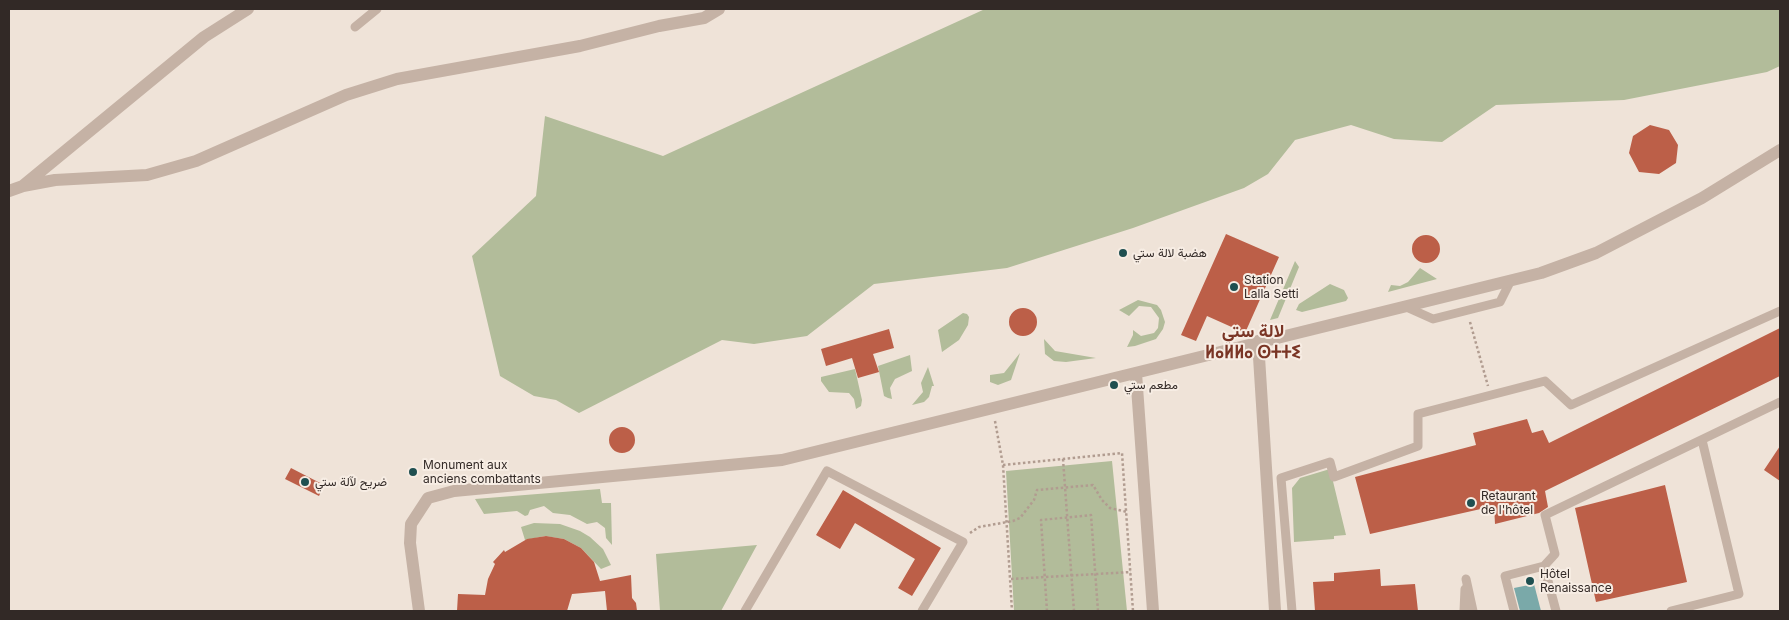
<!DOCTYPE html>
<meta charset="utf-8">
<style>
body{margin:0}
#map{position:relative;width:1789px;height:620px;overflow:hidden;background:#efe3d8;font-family:Inter,sans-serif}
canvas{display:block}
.frame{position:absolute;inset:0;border:10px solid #322926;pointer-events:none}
</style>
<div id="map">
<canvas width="1789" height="620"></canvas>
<div class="frame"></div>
</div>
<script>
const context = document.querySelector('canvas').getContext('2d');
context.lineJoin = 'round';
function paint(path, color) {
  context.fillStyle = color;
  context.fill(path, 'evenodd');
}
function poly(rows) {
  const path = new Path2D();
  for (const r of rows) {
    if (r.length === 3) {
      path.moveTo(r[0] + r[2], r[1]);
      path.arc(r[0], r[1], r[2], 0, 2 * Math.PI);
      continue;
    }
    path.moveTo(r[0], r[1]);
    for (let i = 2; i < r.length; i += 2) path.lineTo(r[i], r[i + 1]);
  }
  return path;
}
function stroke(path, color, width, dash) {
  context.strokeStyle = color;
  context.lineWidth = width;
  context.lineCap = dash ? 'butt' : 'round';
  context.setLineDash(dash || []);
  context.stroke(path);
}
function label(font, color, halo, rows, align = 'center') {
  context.font = font + ' Inter,Vazirmatn,"Noto Sans Tifinagh",sans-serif';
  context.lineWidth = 4;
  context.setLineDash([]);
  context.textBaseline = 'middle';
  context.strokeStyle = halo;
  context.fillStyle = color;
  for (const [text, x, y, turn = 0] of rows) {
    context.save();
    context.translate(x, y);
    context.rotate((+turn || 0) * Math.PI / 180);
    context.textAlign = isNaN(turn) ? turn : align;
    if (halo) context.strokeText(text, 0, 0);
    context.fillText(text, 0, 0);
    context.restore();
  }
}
paint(poly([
 [985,9,1780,9,1780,66,1767,72,1624,100,1496,105,1442,142,1394,139,1351,125,1295,140,1268,174,1244,188,1133,228,1007,268,874,284,807,336,754,344,722,340,579,413,556,400,534,396,500,376,472,256,536,196,545,116,663,156],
 [1295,261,1299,267,1278,318,1270,320],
 [1420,268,1437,279,1388,292,1391,285,1400,286,1408,282],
 [1330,284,1344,290,1348,298,1346,301,1302,312,1296,310,1299,304],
 [1138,300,1157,305,1161,310,1165,322,1163,329,1156,339,1135,346,1127,347,1133,335,1133,330,1141,336,1154,333,1158,328,1159,318,1151,307,1139,306,1129,316,1119,310],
 [963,313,967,314,969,317,968,325,959,340,942,352,938,330],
 [1044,339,1055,351,1096,358,1066,362,1054,361,1045,354],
 [1020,353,1011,380,998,385,990,382,990,375,1004,373],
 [910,355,912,371,895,379,890,388,892,399,888,398,884,396,878,366],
 [928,367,934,386,932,386,929,397,924,402,912,405,923,392,921,383],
 [855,369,862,400,861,406,856,409,854,399,849,393,829,392,821,381,821,377],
 [1112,461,1127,611,1014,611,1006,471],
 [1330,469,1346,535,1334,536,1334,539,1294,542,1292,488,1300,478],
 [600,489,602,503,611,503,612,545,606,538,605,528,597,522,587,524,570,515,553,513,544,506,530,510,528,515,525,516,517,511,484,514,475,499],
 [534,523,560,524,580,531,590,537,603,549,611,565,601,569,581,548,564,539,545,536,525,540,521,527],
 [757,545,721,611,660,611,656,554]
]), '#b2bc9a');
paint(poly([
 [1534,584,1541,611,1520,611,1514,588]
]), '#7aa9a9');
paint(poly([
 [1650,125,1669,130,1678,145,1676,163,1659,174,1639,172,1629,153,1633,136],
 [1226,234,1279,257,1245,333,1207,316,1196,341,1181,335],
 [1426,249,14],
 [1023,322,14],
 [1780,328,1780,376,1545,491,1548,507,1539,513,1495,524,1494,506,1370,534,1355,477,1476,445,1473,433,1527,419,1532,433,1543,430,1549,443],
 [889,329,894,348,873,354,879,372,858,378,852,358,826,366,821,349],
 [622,440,13],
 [1780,446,1780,481,1764,470],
 [291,468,324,485,319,496,285,479],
 [1665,485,1687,582,1596,602,1575,508],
 [843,490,941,548,912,596,898,588,915,559,855,523,840,549,816,535],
 [546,536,564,539,581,548,594,562,600,581,631,575,632,598,636,603,637,611,607,611,605,591,572,594,567,611,457,611,458,594,485,595,488,579,495,564,493,562,504,550,505,552,527,539],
 [1380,569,1381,586,1415,584,1418,611,1315,611,1313,582,1334,581,1334,573]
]), '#bc5f48');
stroke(poly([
 [1470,322,1488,386],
 [995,421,1003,465,1012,611],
 [1063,459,1074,611],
 [1003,465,1122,453,1133,611],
 [970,533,979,527,1013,521,1020,518,1034,500,1037,490,1093,485,1102,500,1110,508,1127,512],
 [1011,579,1131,572],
 [1047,611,1041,520,1091,515,1098,611]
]), '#b19c90', 2.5, [2.5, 2.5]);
stroke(poly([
 [355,27,377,9],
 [1404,306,1433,319,1500,302,1511,280],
 [1544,566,1556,611],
 [1466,579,1473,611],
 [745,611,827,471,963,542,922,611],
 [1292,611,1281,478,1330,462,1334,477,1418,446,1418,414,1545,381,1571,405,1780,311],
 [1464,611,1465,589],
 [1514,611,1505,576,1544,566,1555,554,1545,515,1780,402],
 [1671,611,1739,594,1702,440]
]), '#c5b2a5', 9);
stroke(poly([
 [24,185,204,37,248,9],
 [9,191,23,186,55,180,147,175,196,161,346,95,397,79,580,46,659,26,704,18,719,9],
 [1258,341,1275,611],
 [1136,373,1153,611],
 [419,611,410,543,411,524,428,498,454,491,782,460,1541,273,1596,253,1702,198,1780,150]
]), '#c5b2a5', 12);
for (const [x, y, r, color] of [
 [1123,253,5,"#1f4f50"],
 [1234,287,5,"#1f4f50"],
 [1114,385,5,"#1f4f50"],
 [413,472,5,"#1f4f50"],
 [305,482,5,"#1f4f50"],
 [1471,503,5,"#1f4f50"],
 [1530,581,5,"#1f4f50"]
]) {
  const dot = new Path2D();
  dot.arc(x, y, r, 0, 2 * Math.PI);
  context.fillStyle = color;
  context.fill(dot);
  stroke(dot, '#f7ede4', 2);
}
label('12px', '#322926', '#f7ede4', [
 ["هضبة لالة ستي",1133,253],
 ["Station",1244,280],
 ["Lalla Setti",1244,294],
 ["مطعم ستي",1124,385],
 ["Monument aux",423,465],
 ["anciens combattants",423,479],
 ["ضريح لآلة ستي",315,482],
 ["Retaurant",1481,496],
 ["de l'hôtel",1481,510],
 ["Hôtel",1540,574],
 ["Renaissance",1540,588]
], 'left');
label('bold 18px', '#7a3525', '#f7ede4', [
 ["لالة ستي",1253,332],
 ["ⵍⴰⵍⵍⴰ ⵙⵜⵜⵉ",1253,353]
]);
</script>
